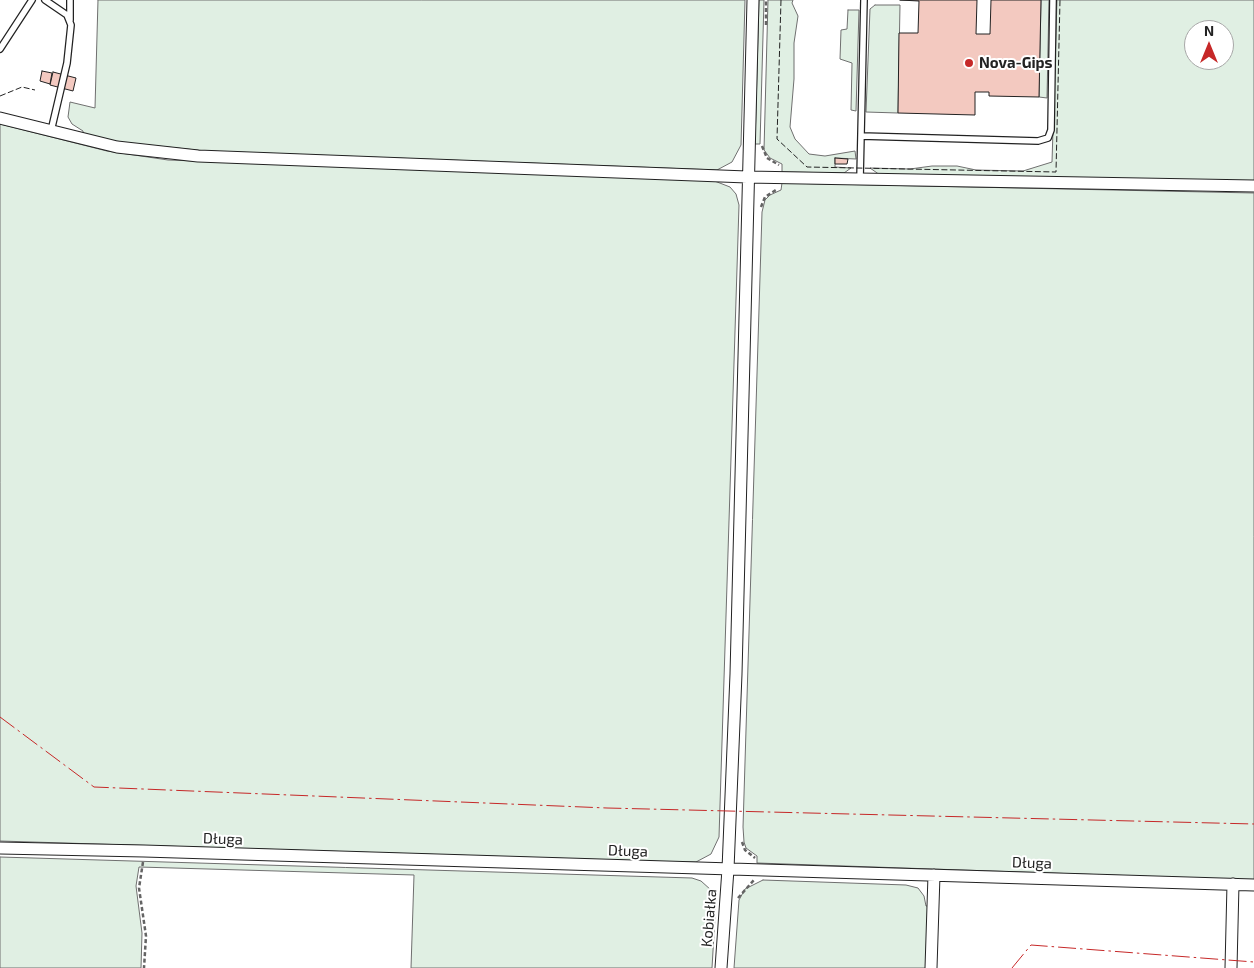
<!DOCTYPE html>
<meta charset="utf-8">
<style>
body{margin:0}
#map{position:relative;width:1254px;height:968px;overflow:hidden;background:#fff;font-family:"Exo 2",sans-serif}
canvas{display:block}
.north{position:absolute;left:1184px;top:20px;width:50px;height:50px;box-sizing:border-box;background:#fff;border:1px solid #a7a7a7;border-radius:50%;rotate:0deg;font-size:14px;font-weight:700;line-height:20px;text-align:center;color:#222}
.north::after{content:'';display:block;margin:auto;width:18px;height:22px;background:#c62828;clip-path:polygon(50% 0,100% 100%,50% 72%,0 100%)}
</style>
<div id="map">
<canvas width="1254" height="968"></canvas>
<div class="north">N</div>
</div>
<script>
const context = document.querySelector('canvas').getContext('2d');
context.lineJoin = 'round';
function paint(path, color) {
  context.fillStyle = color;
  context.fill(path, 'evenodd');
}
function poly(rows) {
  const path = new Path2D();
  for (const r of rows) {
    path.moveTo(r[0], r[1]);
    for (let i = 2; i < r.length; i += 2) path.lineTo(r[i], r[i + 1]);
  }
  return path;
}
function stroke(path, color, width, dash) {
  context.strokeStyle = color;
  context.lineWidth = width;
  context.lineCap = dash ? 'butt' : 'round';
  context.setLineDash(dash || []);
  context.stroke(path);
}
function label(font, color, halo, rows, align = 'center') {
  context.font = font + ' "Exo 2",sans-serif';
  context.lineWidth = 4;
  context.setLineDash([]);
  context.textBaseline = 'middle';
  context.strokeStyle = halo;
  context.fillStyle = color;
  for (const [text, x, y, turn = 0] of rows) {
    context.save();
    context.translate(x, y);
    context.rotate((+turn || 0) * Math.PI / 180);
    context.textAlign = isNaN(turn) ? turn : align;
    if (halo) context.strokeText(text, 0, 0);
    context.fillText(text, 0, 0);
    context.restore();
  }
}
const green = poly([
 [98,0,745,0,741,145,732,162,717,170,206,151,118,142,83,134,83,131,72,124,68,117,70,102,95,108,98,0],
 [759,0,764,0,760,144,755,144,759,0],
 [768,0,793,0,792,3,798,16,794,43,794,79,790,127,795,139,809,154,825,156,855,151,856,159,835,158,835,167,851,168,844,173,782,172,782,164,770,158,764,150,768,0],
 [1041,0,1049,0,1047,98,1039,97,1041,0],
 [1057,0,1254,0,1254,182,880,175,870,168,910,169,932,166,957,166,976,170,1023,171,1052,162,1057,0],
 [1194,30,1224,30,1224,60,1194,60,1194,30],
 [875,5,900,5,898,113,866,112,870,9,875,5],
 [848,10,859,10,856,111,851,110,852,63,840,59,841,30,847,29,848,10],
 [0,124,107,151,168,160,712,180,730,187,736,194,739,205,719,837,711,854,696,862,677,862,0,841,0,124],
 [782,183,1254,193,1254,880,757,863,757,856,746,848,744,842,743,827,762,212,765,200,770,195,781,190,782,183],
 [0,857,692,878,701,881,711,890,716,900,712,968,411,968,414,875,139,867,136,886,142,933,141,968,0,968,0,857],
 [763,880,906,885,918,888,924,896,926,906,929,906,927,968,734,968,739,900,745,889,763,880]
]);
paint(green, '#e0efe3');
stroke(green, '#6f6f6f', 1);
const building = poly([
 [900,0,977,0,976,34,990,34,991,0,1041,0,1039,97,989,96,989,92,975,92,975,115,898,113,899,33,918,33,919,1,900,0],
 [42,71,52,73,50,84,40,81,42,71],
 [53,72,76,78,73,91,50,85,53,72],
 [835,158,848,159,847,164,835,164,835,158]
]);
paint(building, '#f3c9c0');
stroke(building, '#222', 1);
const lane = poly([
 [45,0,67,15,71,25,67,63,51,131],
 [70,20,70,0],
 [0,49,32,0],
 [861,136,1038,141,1048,138,1051,130,1053,0],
 [860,179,864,0]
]);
const street = poly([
 [0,118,117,147,198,156,747,177,1254,186],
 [0,848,144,851,1254,885],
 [721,968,728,869,736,674,753,0],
 [931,968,934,875],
 [1231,968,1233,884]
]);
stroke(lane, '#222', 8);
stroke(street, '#222', 13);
stroke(poly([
 [766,25,766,0],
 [762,146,767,158,779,165],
 [761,207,765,197,776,190],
 [742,842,745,850,755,858],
 [143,862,139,888,146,936,144,968],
 [738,898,754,880]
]), '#646464', 2.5, [4, 2.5]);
stroke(lane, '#fff', 5.5);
stroke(street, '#fff', 11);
stroke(poly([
 [781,0,777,139,807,167,1056,172,1060,0],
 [0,96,22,87,35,90]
]), '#222', 1, [6, 2.5]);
stroke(poly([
 [0,717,94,787,607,808,1254,824],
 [1012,968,1031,945,1254,962]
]), '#c62828', 1, [18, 4, 2.5, 4]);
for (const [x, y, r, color] of [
 [969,63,5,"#c62828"]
]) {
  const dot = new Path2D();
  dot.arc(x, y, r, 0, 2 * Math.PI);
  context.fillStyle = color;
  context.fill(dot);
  stroke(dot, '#fff', 2);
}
label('bold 15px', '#222', '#fff', [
 ["Nova-Gips",979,63]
], 'left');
label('15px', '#222', '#fff', [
 ["Długa",223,839,2],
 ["Długa",628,851,2],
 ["Długa",1032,863,2],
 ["Kobiałka",709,918,-85]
]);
</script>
